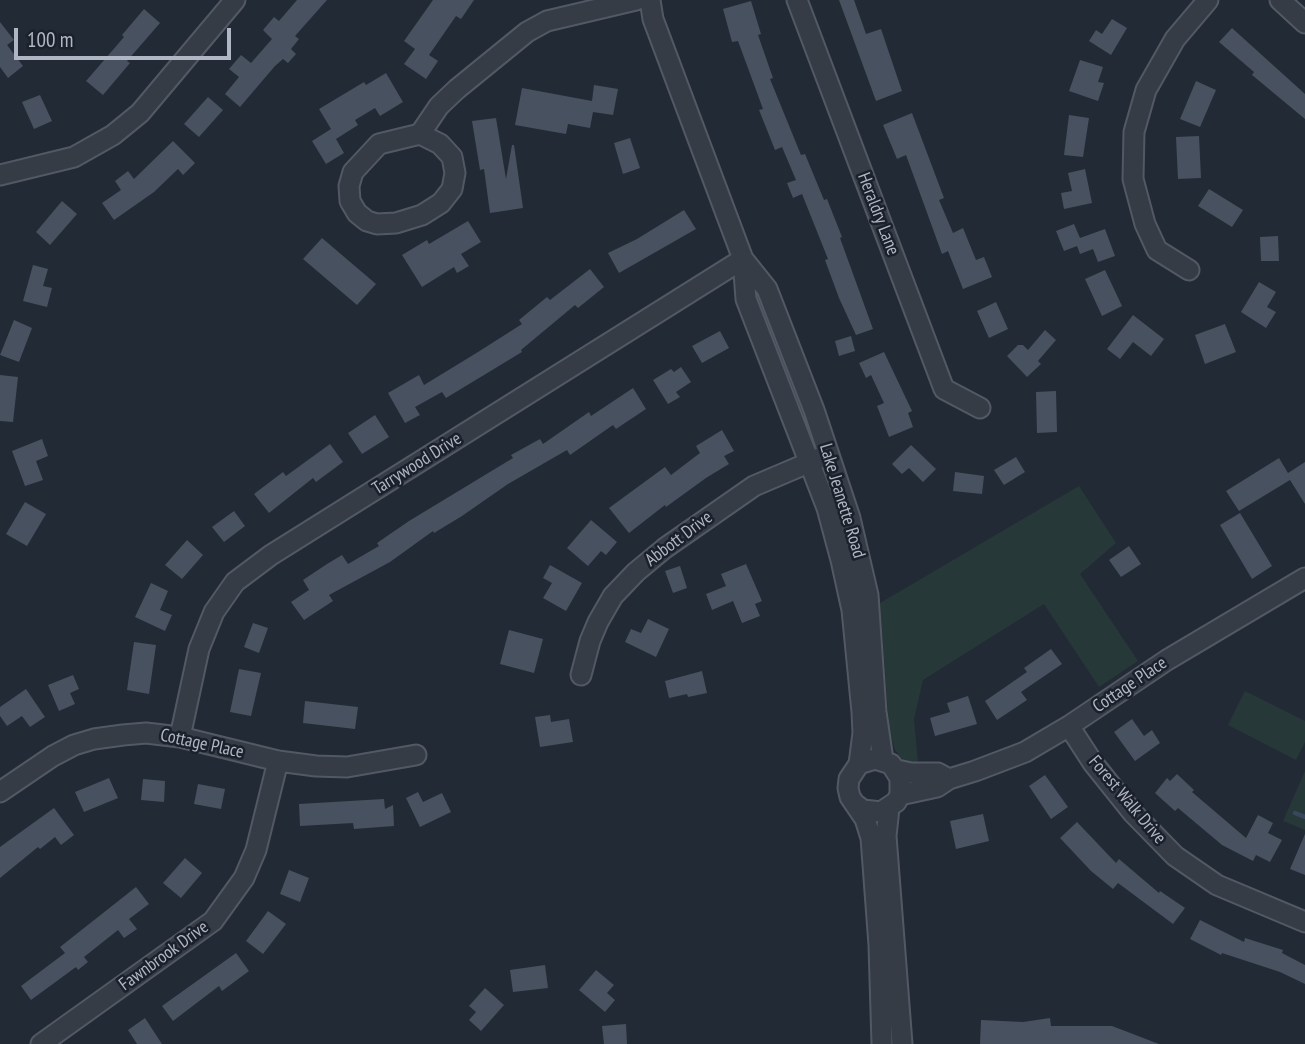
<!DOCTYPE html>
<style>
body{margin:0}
#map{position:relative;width:1305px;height:1044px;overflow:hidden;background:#222a35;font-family:"PT Sans Narrow",sans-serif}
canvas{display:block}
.scale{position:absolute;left:14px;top:28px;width:217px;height:32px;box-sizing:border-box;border:4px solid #b0b6c3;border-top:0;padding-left:9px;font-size:21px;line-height:24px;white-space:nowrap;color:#b0b6c3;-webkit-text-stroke:5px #1b212b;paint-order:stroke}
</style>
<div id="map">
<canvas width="1305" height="1044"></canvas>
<div class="scale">100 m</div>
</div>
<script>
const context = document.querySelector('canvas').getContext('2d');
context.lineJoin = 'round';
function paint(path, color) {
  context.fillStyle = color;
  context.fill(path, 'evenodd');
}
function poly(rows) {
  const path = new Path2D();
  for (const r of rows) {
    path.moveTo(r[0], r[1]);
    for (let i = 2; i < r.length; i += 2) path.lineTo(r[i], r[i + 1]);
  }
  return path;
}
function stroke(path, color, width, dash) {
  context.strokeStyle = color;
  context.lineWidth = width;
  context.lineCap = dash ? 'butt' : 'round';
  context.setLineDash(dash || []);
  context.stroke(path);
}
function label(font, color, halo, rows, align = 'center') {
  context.font = font + ' "PT Sans Narrow",sans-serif';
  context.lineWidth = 5;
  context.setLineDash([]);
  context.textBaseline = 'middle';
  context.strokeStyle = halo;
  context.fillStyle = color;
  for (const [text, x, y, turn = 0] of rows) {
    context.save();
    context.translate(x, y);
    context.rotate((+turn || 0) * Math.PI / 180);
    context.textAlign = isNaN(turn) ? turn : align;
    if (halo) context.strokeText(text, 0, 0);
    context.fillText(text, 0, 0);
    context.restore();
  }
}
paint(poly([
 [1079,486,1116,543,1080,574,1138,661,1099,687,1044,604,923,680,914,719,918,763,904,761,895,750,889,727,880,603],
 [1245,691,1305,721,1305,742,1296,760,1228,725],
 [1305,771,1305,830,1283,821]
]), '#273838');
stroke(poly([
 [1295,813,1305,817]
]), '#39475e', 4.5);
paint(poly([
 [297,0,327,0,295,36,299,39,291,49,296,54,288,63,283,59,275,66,240,107,225,94,239,77,229,69,241,55,251,63,272,39,263,30,274,17,279,21],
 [433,0,474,0,461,19,456,16,429,55,438,61,426,79,404,64,415,49,404,41],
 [839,0,854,0,866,34,881,29,902,91,876,101],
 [751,1,761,34,758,35,773,78,770,79,801,155,805,154,824,200,827,199,842,237,840,238,873,329,856,335,839,298,825,260,828,259,802,194,793,198,787,183,796,180,782,147,775,150,759,110,763,109,738,41,732,42,723,9],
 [144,9,160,23,127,61,130,63,103,95,86,81,124,37,122,35],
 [1112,19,1127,28,1111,55,1089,41,1096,30,1102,34],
 [0,22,14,40,7,45,23,66,8,78,0,67],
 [1232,28,1305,94,1305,119,1252,75,1254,72,1219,42],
 [1080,60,1103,67,1098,82,1104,83,1098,101,1069,91],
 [386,73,403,102,380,116,375,108,355,120,358,125,336,139,344,153,326,164,312,141,331,129,319,109,364,82,366,85],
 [1196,81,1216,90,1200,127,1180,119],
 [594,85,618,89,613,115,593,112,590,128,568,124,566,134,515,125,522,88,592,101],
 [40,95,52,121,34,129,22,102],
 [208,97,223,110,199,137,184,124],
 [912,113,944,198,939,200,953,233,963,228,976,260,984,257,992,277,963,289,948,251,942,254,906,155,897,159,883,125],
 [1069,115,1089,118,1083,157,1064,155],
 [496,118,506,179,512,145,514,145,523,208,490,213,484,169,480,170,472,121],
 [1199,136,1201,178,1178,179,1176,137],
 [630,138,640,168,623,174,614,143],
 [173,141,195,163,183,175,178,169,154,192,114,220,102,203,121,190,115,181,128,171,134,179],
 [1085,169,1092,203,1064,209,1061,193,1072,191,1068,173],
 [1209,189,1243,210,1232,227,1198,206],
 [62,201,77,214,50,245,36,232],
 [684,210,696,229,619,273,608,253,637,239],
 [468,221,481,242,461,254,469,266,457,273,454,267,422,287,402,255,427,240,429,244],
 [1074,224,1080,238,1105,229,1115,256,1098,262,1093,249,1080,254,1077,246,1064,251,1056,231],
 [1278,236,1279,261,1261,261,1260,237],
 [322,238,376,284,357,305,303,259],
 [33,265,48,269,43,286,52,288,47,307,23,301],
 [590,269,604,287,578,308,575,305,521,350,522,352,446,398,442,392,415,407,420,415,405,423,388,393,419,375,424,385,478,352,522,324,519,320,547,297,550,300],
 [1105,270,1122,306,1102,316,1085,279],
 [1259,282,1276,292,1267,307,1276,312,1266,328,1241,312],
 [996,302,1008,329,989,338,977,311],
 [1133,315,1164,339,1151,356,1133,342,1120,359,1107,349],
 [14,320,32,328,19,362,0,355],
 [1225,324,1236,352,1205,364,1195,335],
 [1045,330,1056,340,1038,361,1041,364,1027,377,1007,356,1018,345,1023,345,1028,350],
 [720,331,729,348,702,363,692,346],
 [851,336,855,351,839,356,835,341],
 [884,352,912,411,908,413,913,427,889,437,877,406,884,403,871,375,866,378,859,363],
 [681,367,691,382,676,392,680,397,668,404,653,380,671,369,674,372],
 [0,375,18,377,13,422,0,421],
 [633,388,646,409,616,429,613,425,570,455,567,450,508,484,462,516,434,533,433,531,390,562,329,595,333,601,304,620,291,602,309,590,303,580,327,564,342,555,348,564,379,546,377,543,409,521,513,458,511,455,540,439,543,444,589,412,591,416],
 [1056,391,1057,432,1037,433,1036,392],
 [375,415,389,437,362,454,348,433],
 [722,430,734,451,724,456,729,464,706,478,666,507,665,505,629,533,609,508,665,467,671,475,700,453,696,446],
 [42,439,48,456,36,461,43,480,25,486,12,451],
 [330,444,343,462,316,482,313,478,269,513,254,494,283,472,286,476],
 [911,445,936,469,923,482,909,468,902,474,892,464],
 [1016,457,1025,472,1004,485,994,470],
 [1279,458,1288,473,1305,462,1305,504,1290,480,1239,511,1226,491],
 [955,472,984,476,982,494,953,491],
 [25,502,46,514,27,546,6,534],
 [234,511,245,526,224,542,212,527],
 [1240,513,1272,566,1252,579,1220,525],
 [591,520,617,542,606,555,601,551,588,566,567,548],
 [187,540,203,555,182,579,165,565],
 [1129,546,1141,564,1121,577,1109,560],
 [746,564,762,601,755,604,760,616,742,623,733,601,712,610,706,594,726,586,721,574],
 [550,565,582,583,566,611,543,598,552,583,543,578],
 [680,566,687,588,673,593,665,571],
 [151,583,168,591,160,610,172,615,165,631,135,617],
 [648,619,669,629,656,657,625,642,631,629,641,633],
 [253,623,268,628,259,653,244,647],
 [509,630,543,639,534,673,500,664],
 [134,642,156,645,149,694,127,690],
 [1051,649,1062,664,1021,692,1027,700,997,720,985,701,1027,672,1024,668],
 [239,669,261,673,251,716,230,712],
 [702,671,707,693,688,697,687,694,669,698,665,681],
 [73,675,79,689,70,693,75,704,59,711,48,685],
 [26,689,45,717,30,727,22,716,7,726,0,716,0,707],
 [968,696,977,724,935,736,930,718,950,712,947,703],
 [305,701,358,707,355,729,303,723],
 [550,715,551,722,569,719,573,742,540,747,535,717],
 [1132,719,1144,736,1152,730,1160,743,1135,761,1114,732],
 [1177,774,1194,790,1192,792,1246,838,1258,815,1273,823,1268,833,1282,840,1270,862,1256,855,1253,861,1222,845,1178,808,1175,811,1155,793,1167,778,1170,781],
 [1045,775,1068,807,1051,819,1029,786],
 [109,778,118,798,84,812,75,792],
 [143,779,165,781,164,802,141,800],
 [198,784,225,789,221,809,194,804],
 [418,792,423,802,442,793,451,812,420,827,406,798],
 [384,799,385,809,393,805,394,826,354,829,353,823,300,826,299,804],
 [54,808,74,835,61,845,55,837,40,849,38,847,0,878,0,847],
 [983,814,989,841,956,849,950,821],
 [1077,822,1116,863,1119,859,1159,893,1160,891,1185,908,1173,924,1118,883,1113,889,1091,871,1060,838],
 [1305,834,1305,875,1290,869],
 [185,858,202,873,181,898,163,883],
 [289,870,309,878,300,902,280,894],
 [136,887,149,904,129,919,137,929,124,938,118,930,84,957,88,962,78,970,76,967,31,1000,21,986,65,953,60,947],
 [268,911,286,924,263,954,246,941],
 [1200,920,1244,942,1245,938,1283,950,1282,953,1305,965,1305,984,1280,972,1222,953,1221,955,1190,939],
 [236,953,249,971,222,991,219,986,173,1021,162,1006],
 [545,965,548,988,513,992,510,970],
 [596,970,614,985,607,993,615,1000,605,1012,579,990],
 [485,988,504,1005,481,1031,469,1020,476,1012,469,1006],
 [145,1018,162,1044,137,1044,128,1030],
 [1050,1018,1051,1026,1112,1026,1159,1044,980,1044,981,1020,1023,1022],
 [626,1024,627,1044,604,1044,602,1026]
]), '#48515f');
const minor = poly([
 [650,0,653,19,743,259,746,299,827,508,841,560,852,610,862,712,863,733,859,764],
 [797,0,944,389,980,408],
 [1280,0,1305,23],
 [420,134,440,144,452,157,455,173,452,189,441,203,422,215,396,223,377,224,367,221,357,213,350,201,349,186,353,172,379,144,420,134,439,106,457,89,527,32,547,21,636,0],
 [0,175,74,157,113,135,140,113,235,0],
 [743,259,767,289,814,410,850,518,868,595,876,712,883,760],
 [1189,270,1157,250,1145,224,1133,179,1134,132,1146,90,1175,39,1208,0],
 [581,675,590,641,598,622,613,596,636,572,665,548,754,486,822,457],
 [1069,726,1093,763,1133,813,1175,856,1217,885,1305,922],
 [180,737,199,649,214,612,235,582,271,555,743,259],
 [897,770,911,773,938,773,949,779],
 [0,792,53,756,74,745,94,739,123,735,146,733,180,737,278,761,316,766,347,767,416,755],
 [900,795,937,787,949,779,975,771,1025,752,1069,726,1167,660,1305,578],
 [855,804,863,810,881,812,896,802,900,795,900,778,891,764,875,759,859,764,849,779,848,788,850,797,865,819,871,838,879,945,882,1044],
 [889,808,886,836,902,1044],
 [41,1044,213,921,244,878,256,850,278,761]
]);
stroke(minor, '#535964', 23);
stroke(minor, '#353c46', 19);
label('18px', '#b0b6c3', '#1b212b', [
 ["Heraldry Lane",878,214,69],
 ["Tarrywood Drive",417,464,-32],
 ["Lake Jeanette Road",842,501,73],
 ["Abbott Drive",679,539,-37],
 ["Cottage Place",1130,685,-34],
 ["Cottage Place",202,744,12],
 ["Forest Walk Drive",1127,800,50],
 ["Fawnbrook Drive",164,956,-36]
]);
</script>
